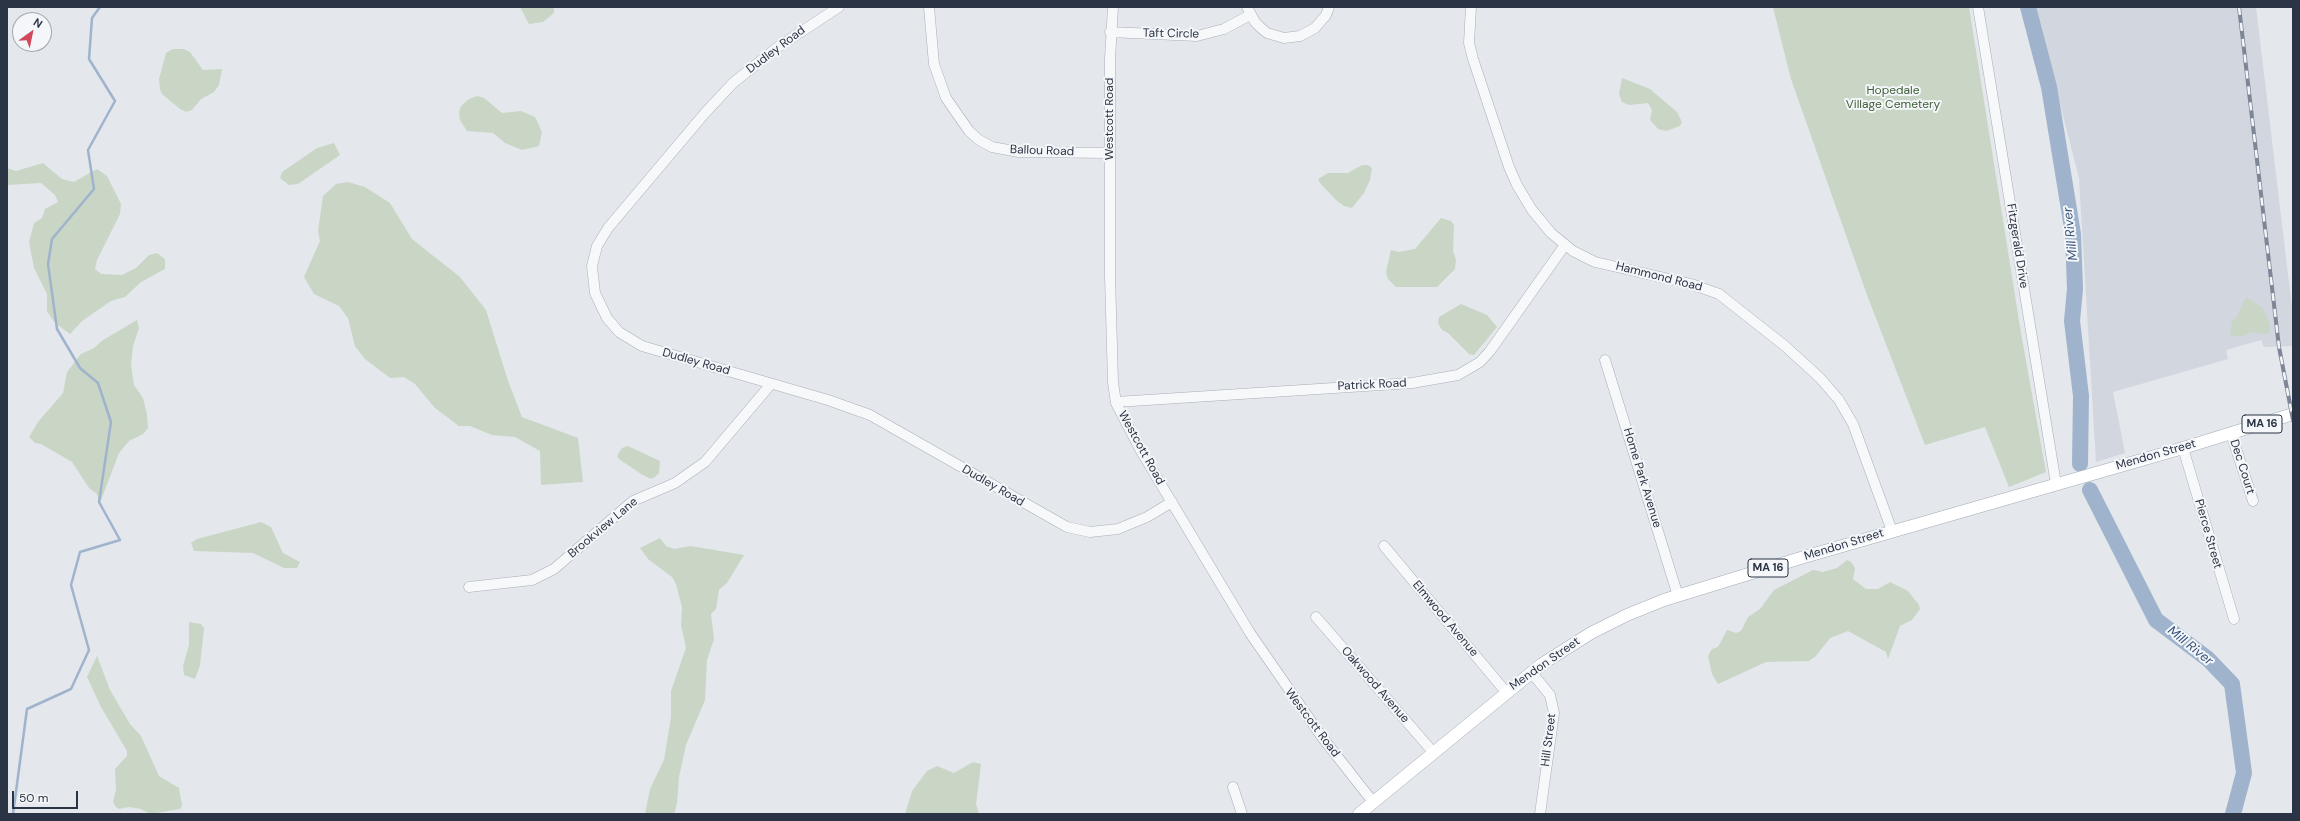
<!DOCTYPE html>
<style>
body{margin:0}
#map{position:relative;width:2300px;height:821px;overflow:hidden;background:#e4e7ec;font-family:"DM Sans",sans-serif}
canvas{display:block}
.frame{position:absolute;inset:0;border:8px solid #2b3445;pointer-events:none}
.north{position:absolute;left:12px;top:12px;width:40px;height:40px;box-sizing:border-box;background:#f4f6f9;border:1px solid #a4a8b1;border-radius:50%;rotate:33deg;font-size:11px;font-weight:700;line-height:16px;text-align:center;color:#2b3445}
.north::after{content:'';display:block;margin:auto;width:14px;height:18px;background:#d1495b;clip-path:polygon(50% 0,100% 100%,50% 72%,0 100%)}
.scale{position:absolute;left:12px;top:791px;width:66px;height:18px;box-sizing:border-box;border:2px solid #2b3445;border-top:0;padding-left:5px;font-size:12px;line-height:14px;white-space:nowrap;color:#2b3445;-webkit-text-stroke:3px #f4f6f9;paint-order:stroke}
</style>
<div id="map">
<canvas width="2300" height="821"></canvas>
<div class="frame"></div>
<div class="north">N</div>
<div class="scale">50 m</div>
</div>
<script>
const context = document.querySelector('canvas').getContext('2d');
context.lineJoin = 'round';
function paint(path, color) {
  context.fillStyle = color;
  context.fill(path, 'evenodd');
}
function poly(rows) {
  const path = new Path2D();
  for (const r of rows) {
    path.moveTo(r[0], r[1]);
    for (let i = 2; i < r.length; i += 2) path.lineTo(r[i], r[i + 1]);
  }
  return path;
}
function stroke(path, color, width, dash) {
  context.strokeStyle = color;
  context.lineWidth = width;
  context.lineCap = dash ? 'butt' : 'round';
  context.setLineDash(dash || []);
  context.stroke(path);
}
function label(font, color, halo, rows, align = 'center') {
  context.font = font + ' "DM Sans",sans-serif';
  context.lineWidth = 4;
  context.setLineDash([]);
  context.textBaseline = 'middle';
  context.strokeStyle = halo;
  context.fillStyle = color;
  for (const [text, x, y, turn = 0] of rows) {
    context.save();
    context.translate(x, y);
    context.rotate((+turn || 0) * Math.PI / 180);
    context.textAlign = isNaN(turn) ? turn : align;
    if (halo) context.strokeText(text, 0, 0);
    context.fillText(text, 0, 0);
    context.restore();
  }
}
paint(poly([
 [2035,7,2256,7,2293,316,2293,346,2264,347,2261,340,2226,350,2228,359,2113,392,2125,453,2096,462,2079,178]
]), '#d2d6de');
paint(poly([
 [520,7,554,7,554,13,543,22,529,24],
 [1773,7,1969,7,2021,333,2046,472,2009,487,1985,427,1925,445,1867,295,1791,79],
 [173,49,184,49,190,52,203,70,222,69,219,85,214,92,201,99,192,110,186,112,180,109,162,94,160,89,159,79,166,53],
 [1622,78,1650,89,1677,112,1682,122,1680,126,1666,131,1658,129,1650,120,1652,110,1648,103,1629,105,1622,102,1619,94],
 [477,96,484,98,502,113,521,111,535,117,542,132,539,146,522,150,505,143,493,133,467,131,460,120,459,112,461,106,469,99],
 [334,143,340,155,298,184,289,185,280,178,282,172,317,148],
 [43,163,62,179,74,182,97,169,107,176,121,204,120,214,97,260,95,269,101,274,122,275,136,268,149,255,157,253,165,259,165,269,141,282,125,297,111,301,82,321,70,334,55,323,47,311,47,294,34,268,29,242,34,223,42,218,45,209,58,202,55,195,41,183,7,185,7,168,16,171],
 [1362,165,1368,165,1372,168,1370,180,1364,193,1352,208,1344,206,1337,201,1320,183,1318,179,1328,173,1348,173],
 [348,182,365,187,390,203,412,239,460,277,486,310,508,381,522,417,578,438,583,482,541,485,540,451,515,437,492,435,470,426,459,426,435,408,415,384,404,377,390,378,365,359,355,346,348,318,339,306,314,294,304,277,320,241,318,231,323,196,336,184],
 [1441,218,1451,221,1454,225,1453,251,1456,260,1455,269,1437,287,1396,287,1388,279,1386,272,1391,250,1399,252,1415,249],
 [2246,297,2263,308,2270,325,2270,332,2267,334,2252,332,2241,337,2230,335,2232,321,2237,317],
 [1461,304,1487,315,1497,327,1474,355,1469,354,1448,333,1442,330,1438,323,1439,317],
 [137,320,139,328,133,346,131,365,134,385,143,398,147,415,148,428,143,434,129,441,119,453,100,503,97,494,89,488,72,462,41,444,35,443,29,437,38,422,63,393,67,372,81,354,94,348,103,340],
 [628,446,660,461,659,473,655,477,651,479,641,474,619,459,617,456,622,448],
 [261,522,271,527,283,553,300,562,297,568,284,568,253,553,194,551,191,543,197,539],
 [660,538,666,546,674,549,691,546,744,555,727,583,719,590,716,609,711,614,714,639,707,660,705,700,686,745,679,777,677,803,674,814,645,814,650,789,664,760,671,717,671,691,686,648,681,625,682,607,676,584,672,577,648,559,640,548],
 [1847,560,1851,562,1855,568,1853,579,1866,589,1878,589,1890,582,1908,591,1919,605,1920,609,1912,620,1900,626,1888,659,1886,652,1848,631,1830,638,1815,657,1809,661,1766,662,1718,684,1712,674,1708,656,1712,649,1718,647,1727,630,1736,633,1741,631,1748,617,1760,609,1774,590,1813,570,1823,572,1837,568],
 [189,622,201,624,204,628,200,665,195,679,184,675,183,666,189,645],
 [97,656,110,690,130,724,141,736,159,776,179,788,182,806,180,809,150,814,141,809,129,807,119,809,115,806,113,802,116,789,115,769,127,756,127,751,101,707,87,677],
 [973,762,981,764,976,804,979,814,905,814,912,791,927,771,937,766,954,773]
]), '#c9d6c5');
stroke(poly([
 [13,814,27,709,71,689,89,650,71,585,80,552,120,540,99,502,111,422,98,383,80,368,57,329,48,264,52,239,94,189,88,150,115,101,89,59,92,18,100,7]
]), '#9fb4cc', 2.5);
stroke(poly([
 [2028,7,2049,87,2073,234,2075,289,2072,321,2081,396,2080,464],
 [2090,490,2156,620,2208,659,2232,684,2244,773,2233,814]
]), '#9fb4cc', 16);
const minor = poly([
 [839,7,778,47,733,83,705,113,608,228,597,246,592,266,595,293,607,318,619,332,642,346,828,400,870,415,1067,527,1090,532,1118,529,1147,517,1172,502],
 [929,7,934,64,946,98,969,131,979,140,992,147,1019,152,1110,153],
 [1113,7,1110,59,1110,276,1113,382,1116,403,1141,451,1250,633,1322,737,1373,802],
 [1247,7,1255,22,1261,28,1267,33,1284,38,1300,36,1315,28,1326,15,1329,7],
 [1471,7,1469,43,1473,59,1509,167,1517,185,1532,210,1551,233,1573,251,1595,262,1691,284,1719,294,1785,346,1820,378,1839,400,1853,424,1892,531],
 [1978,7,2056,484],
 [1110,32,1197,36,1224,29,1250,15],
 [1605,360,1678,596],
 [1116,402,1412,383,1458,375,1480,362,1490,351,1565,245],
 [2231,433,2253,501],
 [2183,448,2234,619],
 [1384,546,1506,692],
 [469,587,532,580,554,569,633,501,675,483,705,462,771,384],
 [1316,617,1433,752],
 [1531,672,1550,695,1554,713,1540,814],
 [1233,787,1242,814]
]);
const major = poly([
 [1359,814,1542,664,1591,633,1627,615,1664,600,1804,557,2183,448,2293,414]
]);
stroke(minor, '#a9aeb7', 11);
stroke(major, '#a3abb8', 13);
stroke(minor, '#f7f8fa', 10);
stroke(major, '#fff', 12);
const rail = poly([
 [2239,7,2279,347,2293,420]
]);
stroke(rail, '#7d8696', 4);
stroke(rail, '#f4f6f9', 2.5, [8]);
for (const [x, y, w] of [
 [2262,424,40],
 [1768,568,40]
]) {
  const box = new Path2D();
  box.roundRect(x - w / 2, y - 9, w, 18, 3);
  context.fillStyle = '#f4f6f9';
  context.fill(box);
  stroke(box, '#2b3445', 1);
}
label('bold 11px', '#2b3445', null, [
 ["MA 16",2262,424],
 ["MA 16",1768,568]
]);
label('12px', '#2b3445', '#f4f6f9', [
 ["Taft Circle",1171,34,1],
 ["Dudley Road",776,50,-37],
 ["Westcott Road",1110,119,-90],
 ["Ballou Road",1042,151,2],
 ["Fitzgerald Drive",2017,246,81],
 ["Hammond Road",1659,277,14],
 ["Dudley Road",696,362,16],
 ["Patrick Road",1372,385,-3],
 ["Westcott Road",1141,448,61],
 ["Mendon Street",2156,455,-16],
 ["Dec Court",2242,467,72],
 ["Home Park Avenue",1642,478,73],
 ["Dudley Road",993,486,30],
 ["Brookview Lane",603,528,-40],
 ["Pierce Street",2208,534,74],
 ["Mendon Street",1844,545,-17],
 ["Elmwood Avenue",1445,619,50],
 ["Mendon Street",1545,664,-35],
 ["Oakwood Avenue",1375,685,49],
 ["Westcott Road",1312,723,53],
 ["Hill Street",1549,740,-83]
]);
label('12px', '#3f6138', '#f4f6f9', [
 ["Hopedale",1893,91],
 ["Village Cemetery",1893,105]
]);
label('italic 13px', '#34527a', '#f4f6f9', [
 ["Mill River",2071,234,-96],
 ["Mill River",2190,646,39]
]);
</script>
